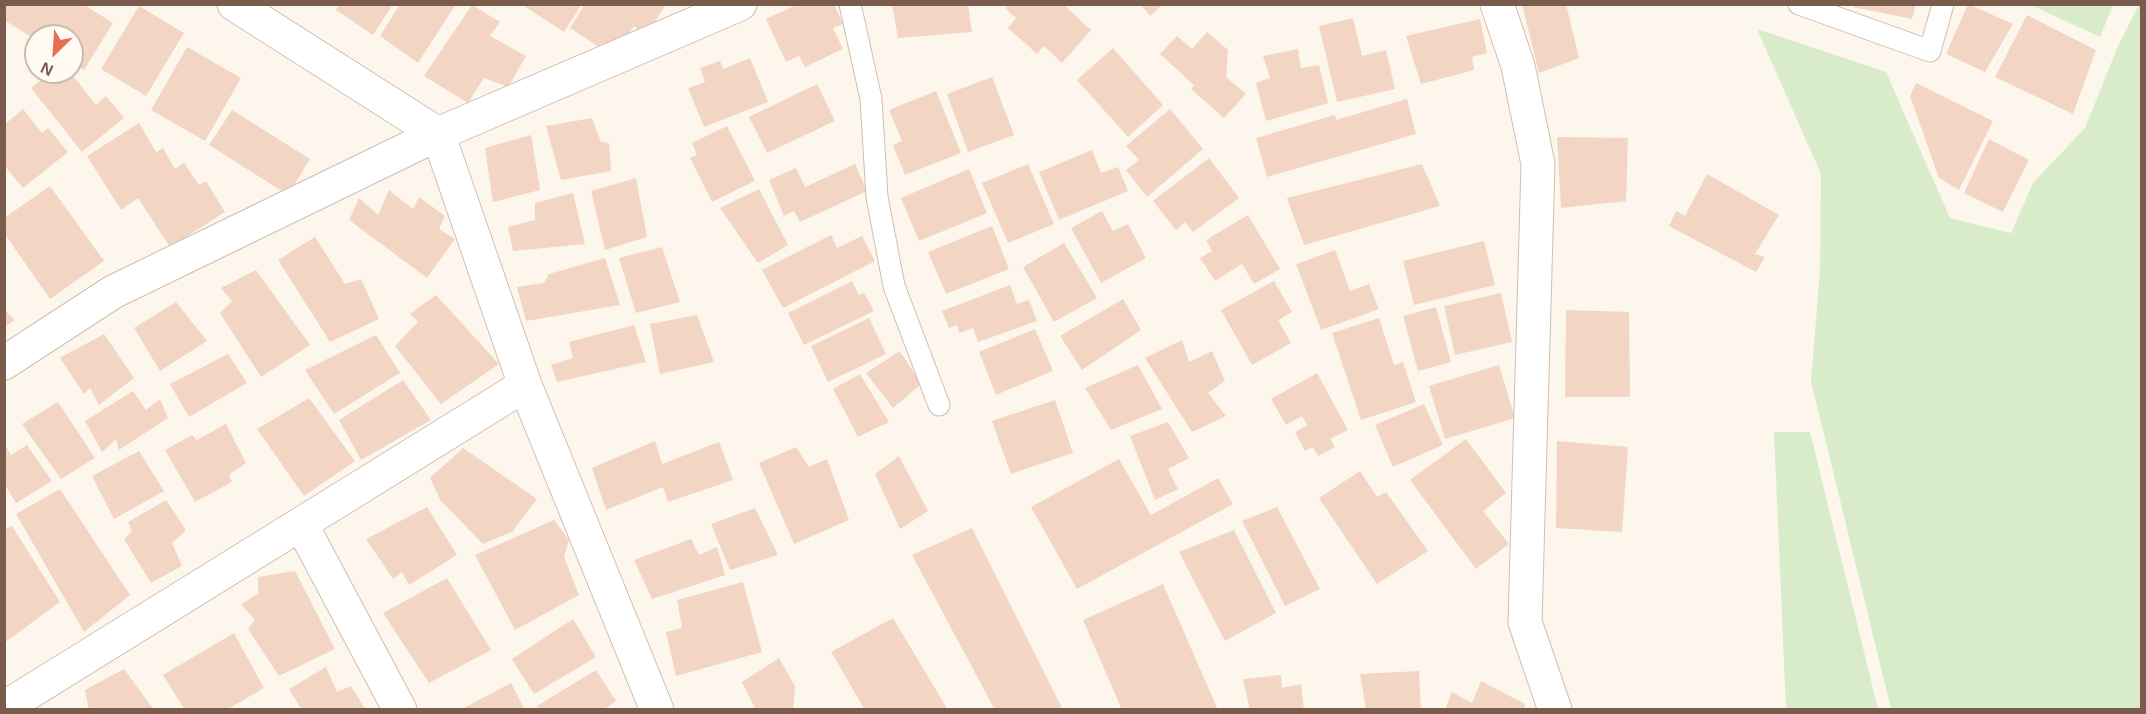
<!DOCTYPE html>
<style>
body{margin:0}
#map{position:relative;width:2146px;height:714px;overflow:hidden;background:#fdf6ec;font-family:Arial,sans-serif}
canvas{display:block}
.frame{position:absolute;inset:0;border:6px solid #7a5c4d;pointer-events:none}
.north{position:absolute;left:24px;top:24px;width:60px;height:60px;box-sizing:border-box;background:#fffaf3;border:2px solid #cabbb1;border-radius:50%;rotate:205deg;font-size:16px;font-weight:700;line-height:24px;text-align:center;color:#7a5c4d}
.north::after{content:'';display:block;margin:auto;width:21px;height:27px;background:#e76f51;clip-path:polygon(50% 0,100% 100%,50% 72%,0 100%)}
</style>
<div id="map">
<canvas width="2146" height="714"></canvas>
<div class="frame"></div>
<div class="north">N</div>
</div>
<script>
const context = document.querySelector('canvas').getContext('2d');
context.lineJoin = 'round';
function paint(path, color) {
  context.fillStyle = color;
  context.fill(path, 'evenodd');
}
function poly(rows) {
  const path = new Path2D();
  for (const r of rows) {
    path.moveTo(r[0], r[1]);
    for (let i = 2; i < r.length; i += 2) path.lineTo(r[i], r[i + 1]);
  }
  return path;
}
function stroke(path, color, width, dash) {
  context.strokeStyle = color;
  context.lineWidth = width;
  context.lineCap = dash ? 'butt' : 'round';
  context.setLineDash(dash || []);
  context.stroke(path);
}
paint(poly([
 [2031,5,2113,4,2113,5,2100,37],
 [2139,5,2142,5,2141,709,1891,709,1811,381,1820,271,1821,174,1757,29,1886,72,1950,218,2011,233,2033,183,2085,128,2118,46],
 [1774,432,1810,432,1878,709,1786,709]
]), '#d8ecc9');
paint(poly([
 [4,4,83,4,113,23,84,70,72,62,72,36,36,36,36,40,4,20],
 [340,4,393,4,373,35,336,10],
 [400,4,456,4,418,63,380,36],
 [521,4,582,4,564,32],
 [585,4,666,4,647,35,634,26,614,57,570,28],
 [798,4,834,4,843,24,833,28,843,49,805,67,799,56,786,62,766,19],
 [892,4,968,4,972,32,898,38],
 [1009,4,1063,4,1091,30,1062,63,1044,46,1037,54,1008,28,1016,18,1005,8],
 [1140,4,1163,4,1150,16],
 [1522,4,1566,4,1579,58,1539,73],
 [1854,4,1916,4,1912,19,1853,7],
 [1968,4,2013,24,1985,72,1946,54],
 [472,5,500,22,490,36,526,56,508,87,484,78,468,103,424,76],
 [139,6,184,33,146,96,101,69],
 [2027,15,2096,50,2073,114,1995,77],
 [1353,18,1362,56,1386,50,1395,89,1337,102,1319,26],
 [1480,19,1487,53,1472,57,1474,70,1421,84,1406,36],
 [1207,32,1228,50,1226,77,1246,94,1224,118,1191,89,1194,85,1160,54,1177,36,1192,49],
 [187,47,241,78,205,141,151,110],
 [1113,48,1163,105,1128,137,1077,80],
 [1298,49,1301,68,1319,65,1328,103,1266,121,1256,83,1270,78,1263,56],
 [750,58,768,102,704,127,688,88,705,82,700,68,720,61,723,69],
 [51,72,70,72,96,105,106,96,124,118,82,152,31,88],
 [992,77,1014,135,968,152,947,94],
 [1916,83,1993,121,1959,190,1939,178,1910,96],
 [817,84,835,121,767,153,749,117],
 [936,91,961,153,905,175,893,145,902,141,889,110],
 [1407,99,1416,134,1267,177,1256,138,1335,115,1336,120],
 [23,109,42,133,48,128,68,152,23,188,4,165,4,125],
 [1170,109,1203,149,1147,197,1126,170,1139,160,1126,146],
 [232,110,310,159,288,195,209,145],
 [592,118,601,142,609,143,611,171,561,180,546,126],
 [139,123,156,152,163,148,175,169,184,163,199,185,206,181,225,212,170,247,138,198,121,210,87,156],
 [727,126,755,181,712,202,690,158,697,155,692,143],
 [531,135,540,190,493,202,485,148],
 [1557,137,1628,138,1626,201,1561,208],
 [1989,139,2029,160,2003,212,1964,193],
 [1092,150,1101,173,1118,167,1128,191,1059,220,1039,172],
 [1209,158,1239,198,1193,232,1185,222,1176,230,1153,201],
 [855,164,867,191,800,222,794,211,784,216,769,180,796,168,805,187],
 [1028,164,1054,224,1008,243,982,183],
 [1422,164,1440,206,1304,245,1287,198],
 [969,169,987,213,919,241,901,198],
 [1707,174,1779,215,1755,254,1765,257,1756,272,1669,226,1676,211,1685,216],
 [636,178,647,237,605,250,591,191],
 [50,186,104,261,50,299,4,233,4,218],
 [759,189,788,245,758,263,720,208],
 [389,190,413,209,419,197,445,216,439,229,455,239,427,278,349,220,359,198,378,215],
 [573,193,585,244,513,251,508,227,535,220,535,203],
 [1102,211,1113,231,1128,224,1146,258,1101,283,1071,228],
 [1248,215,1280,269,1254,284,1242,264,1215,281,1200,258,1212,251,1206,240],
 [992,226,1009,269,946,294,928,252],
 [831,235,837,248,862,236,875,261,783,308,762,270],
 [315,237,345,284,361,279,379,319,330,342,278,260],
 [1484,241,1495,285,1414,305,1403,261],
 [1064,243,1097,298,1054,322,1023,267],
 [662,247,680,302,636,313,619,258],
 [1335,250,1350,291,1369,284,1379,309,1321,330,1296,264],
 [605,258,620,305,526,321,517,287,544,283,549,274],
 [256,270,310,345,261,377,220,313,232,301,221,288],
 [852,281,859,295,864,293,874,311,804,345,788,313],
 [1274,281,1292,312,1278,320,1291,343,1252,365,1221,310],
 [1010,285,1017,304,1029,300,1037,321,978,342,973,328,959,333,957,325,949,328,942,311],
 [1501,293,1512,342,1455,355,1444,306],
 [436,295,499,364,441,404,395,346,418,322,410,314],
 [1123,299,1141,330,1082,370,1060,336],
 [176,302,207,341,160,371,134,328],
 [1436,307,1451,362,1418,371,1403,316],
 [4,309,15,320,4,327],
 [1566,310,1629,312,1630,397,1565,397],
 [697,315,714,362,660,374,650,324],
 [869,318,886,354,828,382,811,346],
 [1379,318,1394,365,1403,362,1416,402,1361,420,1332,333],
 [634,325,646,362,557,382,551,365,573,358,569,342],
 [1035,329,1053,371,996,395,979,352],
 [104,334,134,378,99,405,90,388,84,394,60,358],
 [376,335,400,373,334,414,305,370],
 [1182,340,1189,362,1212,351,1225,381,1208,393,1226,416,1192,432,1145,358],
 [900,351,921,384,893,408,866,373],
 [228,354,247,383,189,417,170,384],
 [1138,365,1162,409,1111,430,1085,388],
 [1499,365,1515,418,1445,439,1429,386],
 [1317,373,1348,430,1330,439,1335,447,1318,456,1313,447,1305,451,1295,432,1307,425,1302,416,1286,425,1271,399],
 [860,374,889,422,858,437,833,389],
 [403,380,431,420,361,460,339,420],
 [133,391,146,410,160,399,168,418,119,450,116,439,102,452,85,421],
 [309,398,355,461,304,496,257,429],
 [1055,400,1073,453,1011,474,992,421],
 [58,402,95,458,61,479,22,424],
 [1424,404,1443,445,1393,467,1375,425],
 [1168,422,1189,458,1168,469,1178,489,1155,500,1130,436],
 [226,424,246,463,229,475,232,482,195,502,165,450,192,435,197,440],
 [1466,439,1506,493,1483,511,1509,544,1476,569,1410,480],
 [655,441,662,464,719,442,733,480,668,502,663,487,606,510,592,468],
 [1557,441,1628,447,1622,532,1556,528],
 [5,445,11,455,27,445,52,481,16,503,5,485],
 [796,447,809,467,827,459,849,520,794,544,759,463],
 [463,448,537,499,512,532,483,544,441,501,430,478],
 [139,451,164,491,114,519,92,476],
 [899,456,928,511,900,529,875,474],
 [1119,459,1151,515,1218,478,1233,504,1077,589,1031,507],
 [1360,471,1377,497,1386,492,1428,551,1377,584,1319,498],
 [60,489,130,595,84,632,16,514],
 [166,500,186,530,172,543,182,566,151,583,124,539,132,532,128,522],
 [427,507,457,555,409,585,402,572,393,579,366,539],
 [1277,507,1320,589,1285,606,1242,521],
 [755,508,778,555,730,570,711,524],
 [554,520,569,540,564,557,579,595,515,630,475,555],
 [12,526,60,602,4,643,4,530],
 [972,528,1063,710,995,710,912,555],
 [1234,530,1276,613,1225,641,1179,552],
 [691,539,699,555,717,547,725,575,652,599,634,560],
 [295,571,335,649,279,676,248,629,255,620,241,604,258,594,258,577],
 [447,578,491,650,429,683,383,613],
 [743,582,762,652,676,676,666,632,682,628,677,600],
 [1163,584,1218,710,1122,710,1083,620],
 [893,618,948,710,865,710,831,652],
 [573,619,596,657,534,694,512,659],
 [234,633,264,688,226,710,185,710,163,675],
 [779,658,795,686,793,710,756,710,742,682],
 [326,667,337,692,351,686,366,710,302,710,289,689],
 [124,669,154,710,89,710,85,690],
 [596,670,616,701,603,710,539,710,537,706],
 [1419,671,1421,710,1366,710,1360,674],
 [1281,675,1282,688,1301,684,1304,710,1250,710,1243,679],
 [1481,681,1525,704,1524,710,1445,710,1452,692,1472,703],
 [511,683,525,710,460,710]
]), '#f3d5c3');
const service = poly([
 [850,4,871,99,877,197,894,286,939,405],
 [1799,4,1930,51,1943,4]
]);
const minor = poly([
 [234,4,438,134,525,385,657,710],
 [1497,4,1518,66,1538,164,1525,622,1555,710],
 [4,363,113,292,438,134,740,4],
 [301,524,400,710],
 [4,708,525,385]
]);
stroke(service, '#d1beb0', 23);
stroke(minor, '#d1beb0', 35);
stroke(service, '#fff', 21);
stroke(minor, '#fff', 33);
</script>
